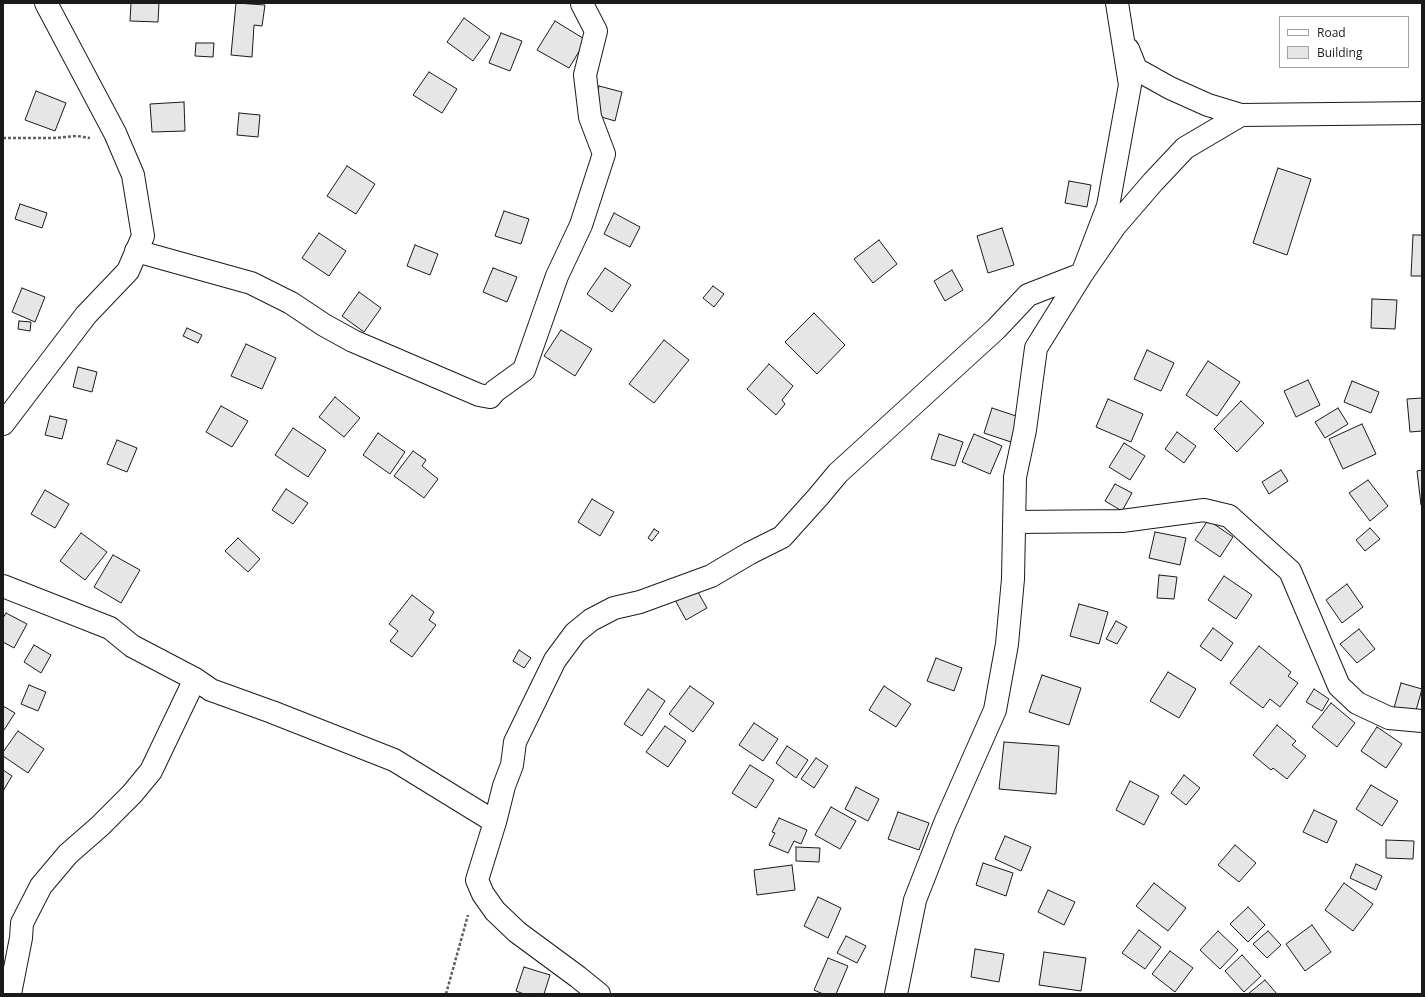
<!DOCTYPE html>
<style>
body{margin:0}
#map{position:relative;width:1425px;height:997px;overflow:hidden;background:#fff;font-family:"Open Sans",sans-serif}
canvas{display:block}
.frame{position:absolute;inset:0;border:4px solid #1a1a1a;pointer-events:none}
.legend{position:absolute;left:1279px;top:16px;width:130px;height:52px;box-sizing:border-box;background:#fff;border:1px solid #a3a3a3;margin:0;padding:5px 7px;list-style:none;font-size:12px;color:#1a1a1a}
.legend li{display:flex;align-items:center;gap:8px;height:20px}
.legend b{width:20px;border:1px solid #a3a3a3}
</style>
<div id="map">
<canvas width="1425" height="997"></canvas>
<div class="frame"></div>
<ul class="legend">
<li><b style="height:5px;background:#fff"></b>Road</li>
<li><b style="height:11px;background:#e6e6e6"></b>Building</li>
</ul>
</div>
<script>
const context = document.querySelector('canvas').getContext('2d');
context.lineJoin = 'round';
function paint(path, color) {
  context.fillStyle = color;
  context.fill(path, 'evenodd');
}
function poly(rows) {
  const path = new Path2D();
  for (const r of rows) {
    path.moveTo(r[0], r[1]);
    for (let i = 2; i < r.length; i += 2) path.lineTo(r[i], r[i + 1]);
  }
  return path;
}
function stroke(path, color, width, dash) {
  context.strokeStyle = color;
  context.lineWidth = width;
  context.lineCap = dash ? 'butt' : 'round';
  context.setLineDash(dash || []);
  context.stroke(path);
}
const building = poly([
 [131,3,159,3,158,22,130,21,131,3],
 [236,3,265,5,262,26,254,25,252,57,231,55,236,3],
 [464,18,490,37,473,61,447,42,464,18],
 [555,21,586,40,569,68,537,50,555,21],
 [501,33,522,41,510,71,489,63,501,33],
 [196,43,214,43,213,57,195,56,196,43],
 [429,72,457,89,442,113,413,95,429,72],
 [599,86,622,92,615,121,591,114,599,86],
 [36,91,66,103,55,131,25,120,36,91],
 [184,102,185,131,152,132,150,104,184,102],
 [239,113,260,115,258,137,237,135,239,113],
 [347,166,375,184,356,214,327,196,347,166],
 [1278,168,1311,179,1287,255,1253,243,1278,168],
 [1069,181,1091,185,1087,207,1065,203,1069,181],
 [20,204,47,213,42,228,15,219,20,204],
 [504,211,529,219,521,244,495,236,504,211],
 [614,213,640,227,630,247,604,234,614,213],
 [1002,228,1014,265,988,273,977,236,1002,228],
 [319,233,346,251,329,276,302,258,319,233],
 [1413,235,1422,235,1422,276,1411,276,1413,235],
 [879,240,897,264,873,283,854,259,879,240],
 [415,245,438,254,430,275,407,266,415,245],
 [493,268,517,277,507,302,483,292,493,268],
 [605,268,631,285,612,312,587,294,605,268],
 [952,270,963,290,945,301,934,281,952,270],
 [713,286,724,294,714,307,703,298,713,286],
 [22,288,45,297,35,322,12,312,22,288],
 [359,292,381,308,364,332,342,316,359,292],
 [1372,299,1397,300,1395,329,1371,328,1372,299],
 [814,313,845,345,817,374,785,342,814,313],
 [19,321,31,322,30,331,18,329,19,321],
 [187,328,202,335,198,343,183,336,187,328],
 [561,330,592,349,575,376,544,356,561,330],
 [664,340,689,360,654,403,629,384,664,340],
 [246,344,276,358,262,389,231,376,246,344],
 [1147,350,1174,363,1161,391,1134,379,1147,350],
 [1208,361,1240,382,1217,416,1186,395,1208,361],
 [769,364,793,386,782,400,785,404,776,415,747,389,769,364],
 [78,367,97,372,92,392,73,387,78,367],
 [1308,380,1320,405,1296,417,1284,391,1308,380],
 [1352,381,1379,392,1371,413,1344,402,1352,381],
 [335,397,360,418,344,437,319,417,335,397],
 [1422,398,1422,431,1410,432,1407,399,1422,398],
 [1108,399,1143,414,1131,442,1096,427,1108,399],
 [1241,401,1264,423,1237,452,1214,429,1241,401],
 [221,406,248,421,232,447,206,432,221,406],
 [992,408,1019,417,1011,442,984,433,992,408],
 [1338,408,1348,424,1325,438,1315,422,1338,408],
 [50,416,67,420,62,439,45,435,50,416],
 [1362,424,1376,454,1343,469,1329,439,1362,424],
 [293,428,326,450,308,477,275,455,293,428],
 [1177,432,1196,446,1184,463,1165,449,1177,432],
 [378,433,405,452,390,474,363,455,378,433],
 [939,434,963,442,955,466,931,459,939,434],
 [974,434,1002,446,990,474,962,462,974,434],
 [117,440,137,448,127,472,107,464,117,440],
 [1124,443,1145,456,1130,480,1109,467,1124,443],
 [413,451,426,460,422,466,438,479,424,498,394,476,413,451],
 [1281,470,1288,481,1269,494,1262,482,1281,470],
 [1422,470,1422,505,1421,505,1417,471,1422,470],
 [1368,480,1388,506,1370,521,1349,493,1368,480],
 [1115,484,1132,493,1122,511,1105,501,1115,484],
 [286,489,308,503,293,524,272,510,286,489],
 [45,490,69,504,55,528,31,514,45,490],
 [592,499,614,512,600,536,578,522,592,499],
 [1208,520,1233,537,1220,557,1195,540,1208,520],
 [1370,528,1380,539,1365,551,1356,540,1370,528],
 [654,529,659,532,652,541,648,538,654,529],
 [1155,532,1186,538,1180,565,1149,558,1155,532],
 [81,533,107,552,85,580,60,561,81,533],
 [238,538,260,559,248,572,225,551,238,538],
 [113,555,140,570,121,603,94,587,113,555],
 [1159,575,1177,577,1174,599,1157,598,1159,575],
 [1224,576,1252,595,1236,619,1208,600,1224,576],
 [1347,584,1363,607,1342,623,1326,600,1347,584],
 [695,587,707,608,686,620,674,598,695,587],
 [412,595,434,612,429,620,436,625,412,657,390,641,398,631,389,624,412,595],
 [1079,604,1108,612,1099,644,1070,636,1079,604],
 [6,613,27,624,14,648,3,642,3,618,6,613],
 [1116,621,1127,627,1117,644,1106,639,1116,621],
 [1213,628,1233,643,1221,661,1200,646,1213,628],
 [1359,629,1375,649,1357,663,1340,644,1359,629],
 [34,645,51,655,41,673,24,662,34,645],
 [1259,646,1291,672,1288,676,1298,683,1280,707,1270,699,1263,708,1230,683,1259,646],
 [519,650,531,658,524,668,513,661,519,650],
 [936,658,962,668,954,691,927,681,936,658],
 [1168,672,1196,689,1179,718,1150,701,1168,672],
 [1042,675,1081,688,1069,725,1029,712,1042,675],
 [1401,683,1422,689,1415,714,1394,708,1401,683],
 [29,685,46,692,38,711,21,704,29,685],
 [690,686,714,703,693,732,669,714,690,686],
 [884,686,911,704,896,727,869,710,884,686],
 [648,689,665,701,642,736,624,724,648,689],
 [1314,689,1329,699,1322,711,1306,702,1314,689],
 [1331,703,1355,723,1337,747,1312,727,1331,703],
 [3,706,15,713,4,730,3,729,3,706],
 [754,723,778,739,763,761,739,745,754,723],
 [1277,725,1296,741,1292,745,1306,756,1287,779,1273,768,1271,770,1253,755,1277,725],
 [665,726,686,741,668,767,646,752,665,726],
 [1377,727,1402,744,1386,768,1361,751,1377,727],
 [18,731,44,749,28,773,3,756,3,752,18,731],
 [1004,742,1059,746,1056,794,999,789,1004,742],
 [787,746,808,760,796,778,776,763,787,746],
 [816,758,828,766,814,788,801,779,816,758],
 [750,765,774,780,756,808,732,793,750,765],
 [3,770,12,776,3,791,3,770],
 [1184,775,1200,788,1186,805,1171,793,1184,775],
 [1130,781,1159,796,1144,825,1116,810,1130,781],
 [1371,785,1398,801,1382,826,1356,809,1371,785],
 [856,787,879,799,868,821,845,809,856,787],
 [831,807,856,821,840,849,815,835,831,807],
 [1314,810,1337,821,1327,843,1303,832,1314,810],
 [898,812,929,823,919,850,888,839,898,812],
 [779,818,807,830,801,844,794,841,788,853,769,845,775,833,772,832,779,818],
 [1005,836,1031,847,1021,871,995,859,1005,836],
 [1386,840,1414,841,1413,859,1386,858,1386,840],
 [1235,845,1256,863,1239,882,1218,865,1235,845],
 [796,847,820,848,819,862,796,861,796,847],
 [983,863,1013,873,1006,896,976,885,983,863],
 [1356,864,1382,876,1376,890,1350,878,1356,864],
 [792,865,795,890,757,895,754,870,792,865],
 [1154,883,1186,908,1168,931,1136,906,1154,883],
 [1344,883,1373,904,1353,931,1325,910,1344,883],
 [1048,890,1075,902,1064,925,1038,912,1048,890],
 [818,897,841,908,828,938,804,926,818,897],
 [1248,907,1265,925,1248,942,1230,924,1248,907],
 [1312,925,1331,952,1305,971,1286,944,1312,925],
 [1139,930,1161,947,1145,969,1122,953,1139,930],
 [1218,931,1238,950,1220,969,1200,950,1218,931],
 [1268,931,1281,945,1267,958,1253,944,1268,931],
 [846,936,866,946,857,963,837,953,846,936],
 [975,949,1004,954,999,982,971,977,975,949],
 [1170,951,1193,968,1175,992,1152,974,1170,951],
 [1044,952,1086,958,1081,991,1039,985,1044,952],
 [1242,955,1261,976,1244,992,1225,971,1242,955],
 [828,958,848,966,836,994,823,994,814,990,828,958],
 [524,967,550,975,544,994,524,994,516,991,524,967],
 [1265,980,1277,994,1248,994,1265,980]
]);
paint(building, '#e6e6e6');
stroke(building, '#1a1a1a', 1);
const minor = poly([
 [1128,49,1136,69,1170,88,1208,105,1241,115],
 [136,251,251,283,291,303,324,325,353,341,479,395,490,397,495,391,524,370,557,276,581,225,604,154,590,117,585,75,596,31,582,4,582,3],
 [3,424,86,315,128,271,143,236,133,175,115,133,46,3],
 [1015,522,1122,521,1204,510,1229,516,1290,571,1339,686,1357,703,1389,718,1422,721],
 [3,586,110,628,132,646,195,679,211,690,272,712,394,760,495,822,477,880,483,894,495,911,517,932,578,977,599,994],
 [495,822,504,786,512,765,515,742,555,660,575,633,591,620,614,608,640,602,711,576,750,553,782,537,818,497,838,473,996,329,1028,295,1082,274,1115,226,1153,182,1185,148,1241,115,1422,113],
 [10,994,21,938,22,923,41,886,68,854,100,826,132,794,151,771,195,679],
 [896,994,915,900,945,823,995,710,1007,644,1013,579,1015,477,1025,430,1036,348,1082,274,1108,206,1130,85,1117,3]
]);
stroke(minor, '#1a1a1a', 24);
stroke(poly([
 [3,138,54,138,77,136,90,138],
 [446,994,468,915]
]), '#5f5f5f', 2.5, [3, 2]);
stroke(minor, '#fff', 22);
</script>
